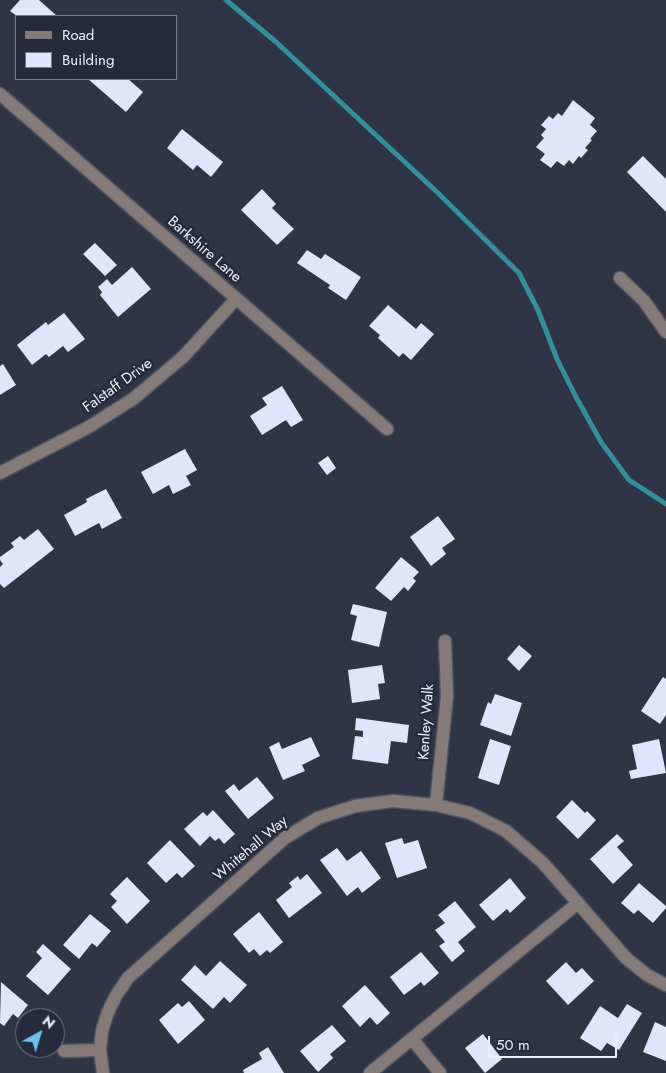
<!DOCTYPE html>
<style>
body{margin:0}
#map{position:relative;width:666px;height:1073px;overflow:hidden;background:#303546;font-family:Jost,sans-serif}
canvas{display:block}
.legend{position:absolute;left:15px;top:15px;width:162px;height:65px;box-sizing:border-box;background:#262b3c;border:1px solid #757988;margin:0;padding:6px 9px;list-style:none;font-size:15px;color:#ebeefa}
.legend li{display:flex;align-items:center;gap:10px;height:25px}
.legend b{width:25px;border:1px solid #757988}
.north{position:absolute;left:15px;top:1008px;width:50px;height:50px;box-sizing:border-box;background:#262b3c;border:1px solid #757988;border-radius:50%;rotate:39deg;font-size:14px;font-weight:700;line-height:20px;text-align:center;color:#ebeefa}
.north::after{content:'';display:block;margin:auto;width:18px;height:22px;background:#69c3f1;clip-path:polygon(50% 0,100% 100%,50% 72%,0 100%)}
.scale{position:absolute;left:488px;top:1036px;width:129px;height:22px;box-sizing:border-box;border:2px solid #ebeefa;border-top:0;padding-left:6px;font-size:15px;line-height:18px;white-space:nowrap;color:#ebeefa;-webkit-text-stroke:4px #262b3c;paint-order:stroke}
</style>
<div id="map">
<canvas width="666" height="1073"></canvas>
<ul class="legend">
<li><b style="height:6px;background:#867a79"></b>Road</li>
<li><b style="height:14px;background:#dfe6fc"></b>Building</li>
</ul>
<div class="north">N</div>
<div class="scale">50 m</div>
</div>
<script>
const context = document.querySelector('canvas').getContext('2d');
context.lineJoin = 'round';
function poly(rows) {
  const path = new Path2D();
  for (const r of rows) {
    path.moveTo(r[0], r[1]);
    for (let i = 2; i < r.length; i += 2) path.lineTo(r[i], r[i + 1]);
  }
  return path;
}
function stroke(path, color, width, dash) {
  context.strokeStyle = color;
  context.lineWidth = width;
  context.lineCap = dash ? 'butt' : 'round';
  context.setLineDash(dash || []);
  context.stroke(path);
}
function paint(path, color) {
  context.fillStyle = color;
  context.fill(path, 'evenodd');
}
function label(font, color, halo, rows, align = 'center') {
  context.font = font + ' Jost,sans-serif';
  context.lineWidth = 5;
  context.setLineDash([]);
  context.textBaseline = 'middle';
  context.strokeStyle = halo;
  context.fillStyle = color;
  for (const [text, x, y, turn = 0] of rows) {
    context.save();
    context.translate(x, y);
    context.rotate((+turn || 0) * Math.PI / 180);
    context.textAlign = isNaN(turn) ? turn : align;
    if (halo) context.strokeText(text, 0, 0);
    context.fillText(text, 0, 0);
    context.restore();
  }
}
stroke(poly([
 [226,0,276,42,438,193,519,273,538,310,557,359,576,397,601,442,629,480,666,504]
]), '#31909b', 5);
paint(poly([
 [20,0,39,0,57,16,17,16,10,11],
 [88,79,128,79,143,92,126,112],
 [573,100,595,118,590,125,597,131,590,139,592,140,585,148,588,150,581,158,579,156,573,164,569,160,564,166,557,161,551,168,540,160,545,154,536,147,544,138,541,135,546,129,541,125,549,116,553,119,558,113,562,116],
 [182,129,223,162,211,177,197,165,193,170,167,148],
 [643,156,666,179,666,212,627,172],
 [262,189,276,204,272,208,294,229,277,245,241,210],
 [95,243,117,265,105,276,83,254],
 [307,250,321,259,325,254,361,277,346,300,328,288,330,285,297,263],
 [132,267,151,289,118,317,100,295,102,292,98,287,107,279,112,285],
 [388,305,416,329,421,323,434,334,411,360,403,353,399,357,378,338,380,335,369,326],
 [64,313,85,339,68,352,63,346,49,357,46,354,32,365,17,345,46,322,48,325],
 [3,364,16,385,0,395,0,366],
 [282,386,303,420,291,427,286,420,262,435,250,416,267,405,262,398],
 [185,449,197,470,186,476,191,485,173,494,169,485,153,494,141,472],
 [328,456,336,468,327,475,318,463],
 [106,489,122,518,102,529,99,523,75,536,64,515,87,502,86,499],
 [438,516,455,539,442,548,446,554,431,566,410,537],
 [38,529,54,549,4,588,0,584,0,567,3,564,0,560,0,557,14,547,11,543,20,536,24,540],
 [401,557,419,572,413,578,416,581,408,591,404,587,391,601,375,588],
 [353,604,387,612,379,647,351,640,357,616,350,614],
 [519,645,532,656,519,671,507,659],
 [382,665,385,683,378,684,380,699,352,703,348,670],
 [663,677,666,679,666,715,660,724,641,711],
 [495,694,522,703,511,736,480,725,488,702,491,704],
 [356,718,409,725,407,743,391,741,388,764,352,759,355,736,363,737,363,731,355,730],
 [311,737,320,756,302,765,305,771,283,780,269,747,279,742,282,749],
 [490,739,511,746,499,785,478,778],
 [659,739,666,773,631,779,629,771,637,769,632,745],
 [257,777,274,798,248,819,225,791,234,784,239,791],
 [572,800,585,813,587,811,596,820,578,839,556,817],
 [213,810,235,834,224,844,219,838,215,841,210,836,200,846,184,829,203,812,207,816],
 [617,834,624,841,617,847,633,865,613,884,590,859],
 [402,838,404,844,418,840,427,868,397,878,385,843],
 [170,840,195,866,182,878,177,873,166,883,147,863],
 [337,848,347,861,361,851,381,878,362,893,358,887,347,896,320,860],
 [307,874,322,893,289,918,276,900,292,887,289,883,298,876,300,880],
 [127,877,150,901,127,924,111,907,117,901,110,894],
 [510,878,526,898,510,913,507,909,493,921,479,905],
 [639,883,666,906,666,908,653,923,638,910,634,914,621,903],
 [455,901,476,927,458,942,465,951,452,962,439,946,445,942,435,930,445,923,438,915],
 [259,912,283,942,270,953,267,950,260,956,254,949,249,953,233,934],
 [90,914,111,931,97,947,92,943,79,959,63,945],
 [43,944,71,969,48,995,26,976,42,958,36,952],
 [421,952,439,973,424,986,421,982,404,995,390,977],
 [220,961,247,985,230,1003,224,997,213,1009,181,980,195,965,206,976],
 [566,962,576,973,582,968,594,981,568,1005,546,981],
 [1,982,28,1005,18,1018,13,1014,4,1026,0,1023],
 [365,985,390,1013,377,1025,370,1017,360,1027,342,1006],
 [189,1001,205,1020,178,1044,159,1020,178,1003,182,1007],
 [627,1004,642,1013,619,1050,607,1043,601,1051,580,1038,600,1006,618,1018],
 [655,1022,666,1027,666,1061,643,1052],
 [332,1025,346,1041,330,1054,333,1058,318,1072,300,1051],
 [483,1034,502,1059,485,1073,465,1048],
 [268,1047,284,1073,244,1073,243,1070,262,1059,259,1053]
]), '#dfe6fc');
const minor = poly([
 [0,94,387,429],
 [620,278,644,301,666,332],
 [0,473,87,428,133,399,183,357,236,299],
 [436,805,447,696,445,641],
 [412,1039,440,1073],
 [64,1051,100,1050],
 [103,1073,100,1050,102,1031,108,1012,117,994,128,978,285,838,318,818,355,806,393,801,436,805,470,813,506,831,543,863,626,958,647,975,666,985],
 [370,1073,578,903]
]);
stroke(minor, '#4e5363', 15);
stroke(minor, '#867a79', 12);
label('15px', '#ebeefa', '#262b3c', [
 ["Barkshire Lane",204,250,41],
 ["Falstaff Drive",118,386,-36],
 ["Kenley Walk",427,722,-86],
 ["Whitehall Way",251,849,-40]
]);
</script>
